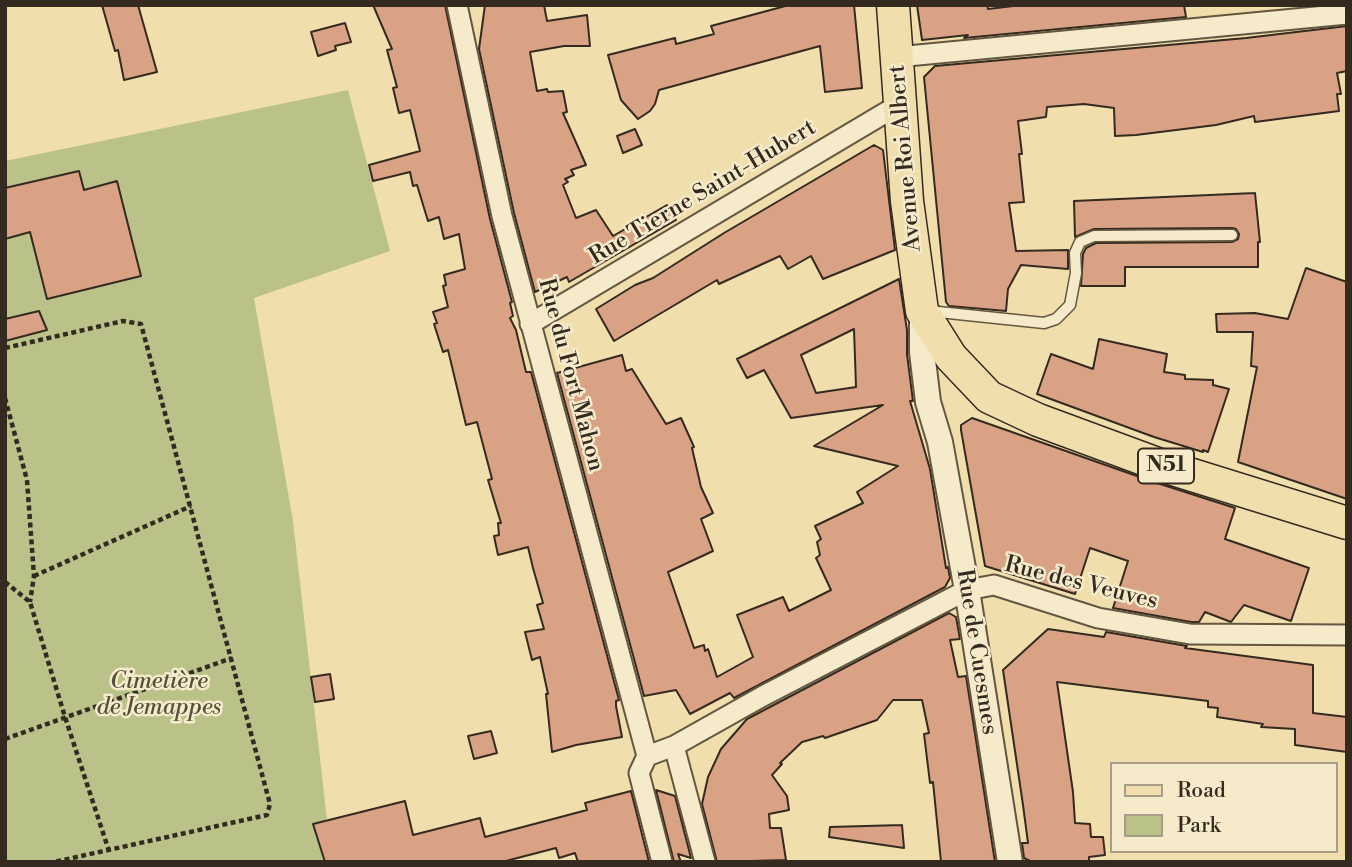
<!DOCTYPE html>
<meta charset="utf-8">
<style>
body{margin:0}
#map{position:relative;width:1352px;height:867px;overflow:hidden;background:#f0dfad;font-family:"Libre Bodoni",serif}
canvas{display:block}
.frame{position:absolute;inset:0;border:7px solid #342a1f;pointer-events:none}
.legend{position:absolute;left:1110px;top:762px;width:228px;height:91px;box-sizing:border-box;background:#f5eaca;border:2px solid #a89d86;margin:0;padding:9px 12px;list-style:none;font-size:21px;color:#342a1f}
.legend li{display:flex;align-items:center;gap:14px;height:35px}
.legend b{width:35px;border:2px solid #a89d86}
</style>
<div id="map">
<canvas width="1352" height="867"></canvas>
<div class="frame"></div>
<ul class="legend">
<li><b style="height:9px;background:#f0dfad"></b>Road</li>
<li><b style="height:19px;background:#bac28a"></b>Park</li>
</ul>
</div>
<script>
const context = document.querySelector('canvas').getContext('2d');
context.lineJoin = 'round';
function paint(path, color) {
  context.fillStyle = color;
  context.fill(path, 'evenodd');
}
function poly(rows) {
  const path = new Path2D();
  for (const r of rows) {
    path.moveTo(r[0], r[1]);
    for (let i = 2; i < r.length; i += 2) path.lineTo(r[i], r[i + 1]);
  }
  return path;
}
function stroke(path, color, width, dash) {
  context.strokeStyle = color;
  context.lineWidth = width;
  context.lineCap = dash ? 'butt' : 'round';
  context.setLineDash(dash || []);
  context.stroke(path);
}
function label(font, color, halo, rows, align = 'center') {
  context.font = font + ' "Libre Bodoni",serif';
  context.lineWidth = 5;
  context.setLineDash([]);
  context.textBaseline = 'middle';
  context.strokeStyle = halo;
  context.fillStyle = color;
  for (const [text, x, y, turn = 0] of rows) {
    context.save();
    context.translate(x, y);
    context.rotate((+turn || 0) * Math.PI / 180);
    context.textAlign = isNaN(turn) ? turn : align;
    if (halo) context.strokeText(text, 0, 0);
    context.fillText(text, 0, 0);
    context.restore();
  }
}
paint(poly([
 [348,90,390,251,254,298,293,521,327,820,336,862,5,862,5,161]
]), '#bac28a');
const building = poly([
 [102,5,138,5,157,72,124,80,118,50,115,51,102,5],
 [373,5,445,5,490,219,512,302,510,303,513,316,510,318,516,330,526,372,531,372,619,700,616,701,616,706,622,737,576,745,552,752,546,694,548,694,540,657,532,660,525,632,544,629,537,605,543,603,533,568,528,547,498,555,494,536,499,535,498,523,501,523,488,480,492,479,477,422,466,425,448,350,443,352,434,324,437,323,433,312,448,307,443,286,446,285,444,275,465,269,459,234,444,239,439,217,428,221,417,185,413,186,410,172,373,181,369,165,420,151,410,110,399,113,393,88,397,87,387,50,392,49,373,5],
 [485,5,544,5,547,21,587,15,590,46,564,46,530,52,537,91,547,89,548,92,563,91,567,112,563,113,586,165,571,170,574,175,565,179,568,182,563,185,576,218,596,210,613,236,667,205,676,220,569,282,567,277,535,292,514,213,479,49,485,5],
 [789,5,854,5,862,88,825,92,820,46,659,90,655,104,650,111,638,119,621,100,608,55,675,38,676,44,714,34,711,26,789,5],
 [917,5,987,5,988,9,1022,5,1184,5,1186,17,964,38,968,35,922,40,917,5],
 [345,23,351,42,335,46,336,50,318,56,311,32,345,23],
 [1347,26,1347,71,1337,73,1341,94,1337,94,1339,111,1255,122,1254,116,1216,125,1136,135,1115,136,1114,108,1084,104,1047,107,1046,117,1018,121,1022,154,1019,154,1024,202,1009,203,1016,251,1068,250,1068,269,1021,265,1008,289,1006,311,949,306,946,302,924,77,935,66,1246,38,1347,26],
 [635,129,642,145,623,153,617,136,635,129],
 [874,145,883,150,895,250,823,279,811,256,788,269,780,256,719,284,717,280,614,341,596,309,635,285,653,278,724,233,874,145],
 [79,171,84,190,117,181,141,276,47,299,30,232,5,239,5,188,79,171],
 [1255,193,1260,242,1258,242,1258,267,1125,267,1125,286,1081,286,1083,254,1086,248,1096,243,1232,242,1238,239,1239,234,1236,229,1232,228,1094,229,1075,237,1074,201,1255,193],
 [1306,268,1347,282,1347,499,1238,462,1257,367,1251,366,1253,332,1217,332,1216,314,1255,313,1288,319,1306,268],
 [899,279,907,330,907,354,913,401,910,401,930,469,946,568,948,567,950,578,945,587,734,698,730,693,690,714,676,690,644,696,557,373,622,355,626,371,632,369,666,424,681,418,694,447,692,448,701,487,713,513,701,519,713,551,668,572,694,648,704,645,705,651,708,649,717,677,753,657,737,615,783,597,789,611,831,590,816,558,820,555,817,542,821,539,815,526,863,503,857,492,898,466,814,446,883,405,791,418,764,370,747,378,737,359,899,279],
 [854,329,856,387,816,393,801,355,854,329],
 [39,311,47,330,5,341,5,319,39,311],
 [1099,339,1167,354,1164,372,1185,375,1185,379,1213,380,1213,385,1229,389,1208,452,1203,450,1203,452,1154,437,1037,394,1051,354,1093,369,1099,339],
 [972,418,1154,482,1235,508,1225,539,1309,568,1291,621,1244,605,1231,622,1205,612,1199,622,1191,622,1113,608,1128,561,1090,548,1075,594,985,566,961,430,961,425,972,418],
 [949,613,956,617,960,639,950,640,958,677,966,676,995,862,941,862,933,782,930,783,924,734,929,733,922,700,893,700,877,720,825,738,823,736,802,742,780,763,782,764,772,775,787,796,789,810,769,814,770,828,781,828,786,860,717,862,702,804,708,777,721,749,747,719,949,613],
 [1048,629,1104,637,1106,632,1187,646,1185,648,1313,665,1313,713,1347,717,1347,752,1295,745,1295,729,1261,727,1263,724,1217,717,1218,708,1208,707,1208,701,1057,682,1073,792,1075,823,1090,824,1091,837,1103,837,1105,855,1089,857,1089,862,1032,862,1024,858,1022,843,1028,843,1023,805,1003,670,1048,629],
 [330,674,334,699,315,702,311,677,330,674],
 [491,731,497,753,474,759,468,736,491,731],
 [656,790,675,796,691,858,678,854,681,862,674,862,656,790],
 [631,791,649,862,578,862,575,853,559,858,556,848,502,862,325,862,313,824,405,801,413,835,480,818,485,837,587,810,585,803,631,791],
 [902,825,904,848,829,837,830,827,902,825]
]);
paint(building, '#d9a285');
stroke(building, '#342a1f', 2);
const service = poly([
 [929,311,1044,323,1056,319,1070,305,1076,273,1075,253,1080,242,1094,236,1232,235]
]);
const minor = poly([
 [457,5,502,216,647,756],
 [897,57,1347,14],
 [530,324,900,104],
 [674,746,705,862],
 [662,862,639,773,647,756,674,746,763,696,967,590,994,585,1098,618,1190,634,1347,635]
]);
const tertiary = poly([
 [922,311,922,352,928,402,940,442,967,590,1010,862]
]);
const primary = poly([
 [893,5,907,201,922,311,951,357,989,397,1038,420,1160,465,1347,523]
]);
stroke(service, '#635742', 13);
stroke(minor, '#635742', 23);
stroke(tertiary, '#635742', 28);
stroke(primary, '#342a1f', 35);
stroke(poly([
 [5,348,123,321,141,324,270,804,267,815,54,862],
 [5,398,27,480,34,576,30,602],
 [34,576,191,506],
 [5,582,30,602,65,717,108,848],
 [5,739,232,658]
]), '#342a1f', 4.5, [5, 3.5]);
stroke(service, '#f5eaca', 10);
stroke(minor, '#f5eaca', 19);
stroke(tertiary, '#f5eaca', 24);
stroke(primary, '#f0dfad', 32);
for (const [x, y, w] of [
 [1166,466,56]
]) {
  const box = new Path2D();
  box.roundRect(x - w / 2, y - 17.5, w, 35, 5);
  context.fillStyle = '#f5eaca';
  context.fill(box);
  stroke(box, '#342a1f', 2);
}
label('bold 21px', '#342a1f', null, [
 ["N51",1166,466]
]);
label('23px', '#342a1f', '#f5eaca', [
 ["Avenue Roi Albert",906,158,-95],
 ["Rue Tierne Saint-Hubert",703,193,-31],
 ["Rue du Fort Mahon",570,375,75],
 ["Rue des Veuves",1081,584,14],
 ["Rue de Cuesmes",976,652,81]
]);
label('italic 23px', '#56503a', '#f5eaca', [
 ["Cimetière",159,682],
 ["de Jemappes",159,708]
]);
</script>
